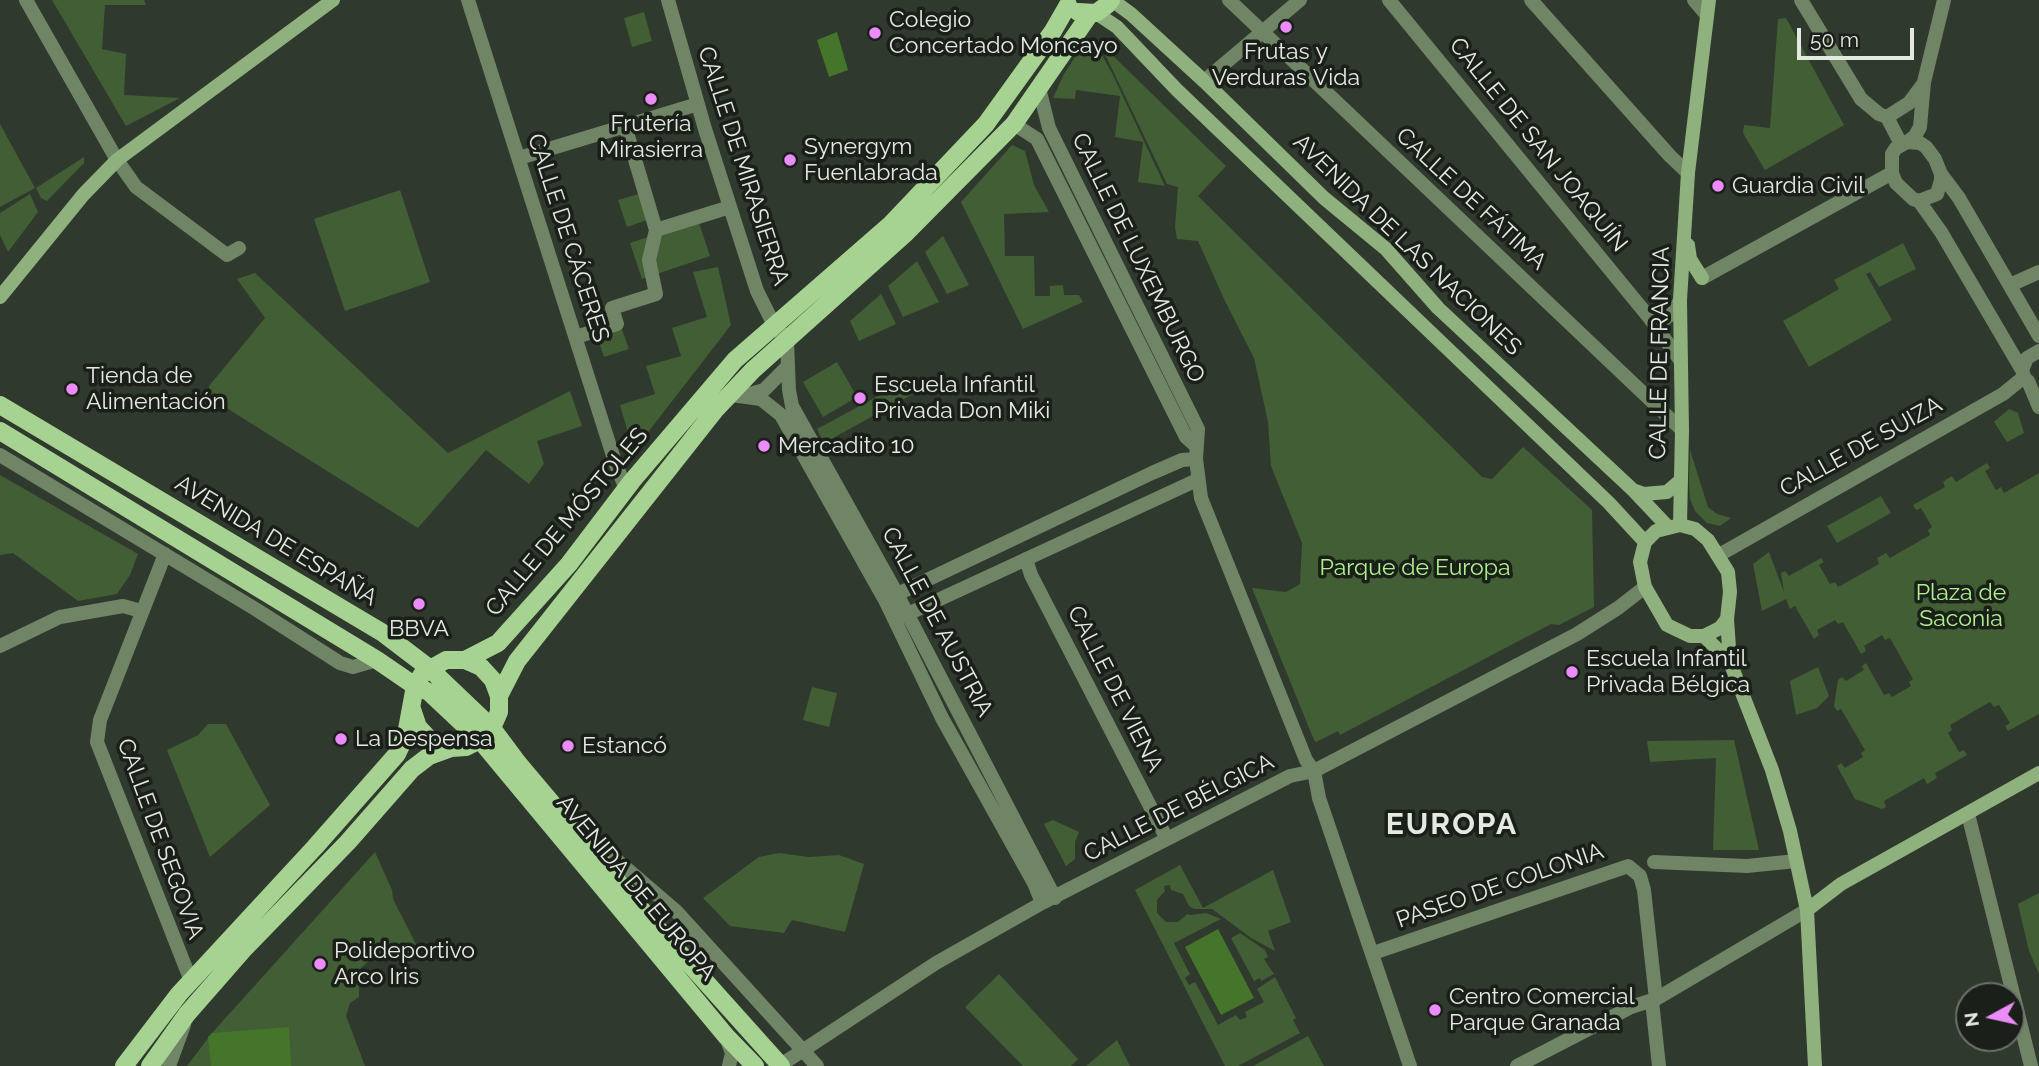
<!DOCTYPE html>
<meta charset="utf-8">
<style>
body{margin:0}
#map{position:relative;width:2039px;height:1066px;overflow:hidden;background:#30392d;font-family:Raleway,sans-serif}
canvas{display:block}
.north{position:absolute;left:1955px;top:982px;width:70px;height:70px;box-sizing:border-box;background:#1b1f19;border:2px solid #6b7069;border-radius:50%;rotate:262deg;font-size:19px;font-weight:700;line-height:28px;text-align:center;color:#e4e9e1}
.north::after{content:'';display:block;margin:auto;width:24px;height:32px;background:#ec8cfa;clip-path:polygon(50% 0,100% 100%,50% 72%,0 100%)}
.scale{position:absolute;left:1797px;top:28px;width:117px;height:32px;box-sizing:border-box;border:4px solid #e4e9e1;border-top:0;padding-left:9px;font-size:21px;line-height:24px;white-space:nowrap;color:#e4e9e1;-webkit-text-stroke:5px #1b1f19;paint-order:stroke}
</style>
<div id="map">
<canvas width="2039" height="1066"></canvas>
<div class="north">N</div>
<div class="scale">50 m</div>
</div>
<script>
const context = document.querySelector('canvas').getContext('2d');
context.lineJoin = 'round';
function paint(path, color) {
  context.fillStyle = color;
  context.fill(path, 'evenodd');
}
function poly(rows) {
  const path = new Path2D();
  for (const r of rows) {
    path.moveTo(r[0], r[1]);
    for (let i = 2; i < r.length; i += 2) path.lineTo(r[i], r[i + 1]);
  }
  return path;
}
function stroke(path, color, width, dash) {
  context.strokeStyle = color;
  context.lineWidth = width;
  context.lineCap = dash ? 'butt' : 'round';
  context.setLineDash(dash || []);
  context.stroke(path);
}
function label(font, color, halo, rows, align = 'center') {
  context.font = font + ' Raleway,sans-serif';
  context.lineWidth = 7;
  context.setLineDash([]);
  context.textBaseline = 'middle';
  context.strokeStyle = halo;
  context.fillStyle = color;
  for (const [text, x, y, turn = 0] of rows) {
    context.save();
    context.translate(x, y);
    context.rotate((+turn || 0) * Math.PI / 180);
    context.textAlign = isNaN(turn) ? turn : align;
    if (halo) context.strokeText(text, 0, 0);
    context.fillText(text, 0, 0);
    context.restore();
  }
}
paint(poly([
 [52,0,144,0,146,5,105,5,102,49,126,54,124,95,180,98,126,126],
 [644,12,652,41,632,47,624,18],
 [1786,18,1844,125,1765,170,1743,133,1744,125,1770,128,1778,19],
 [1086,40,1094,41,1113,75,1165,186,1138,182,1143,142,1115,137,1120,96,1076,90,1075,99,1053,98,1064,74],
 [1105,48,1226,166,1198,196,1482,477,1492,479,1523,447,1592,510,1594,607,1559,625,1551,624,1340,735,1338,731,1316,742,1314,740,1252,588,1286,592,1300,584,1302,543,1271,466,1268,422,1254,358,1225,301,1198,241,1177,239,1175,227,1178,187,1167,184,1103,50],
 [0,124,35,188,0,207],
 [1012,145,1025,151,1034,185,1049,212,1004,214,1005,256,1034,256,1035,296,1050,296,1050,286,1063,285,1064,295,1079,295,1083,302,1023,329,961,202],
 [84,157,84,163,47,201,41,198,36,188],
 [400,190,430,282,345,311,314,219],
 [642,193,650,219,627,227,618,200],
 [30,194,38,212,8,252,0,235,0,213],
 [698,220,710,256,642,279,630,243],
 [943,236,969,285,947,294,925,252],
 [1903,243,1916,269,1879,287,1870,272,1866,274,1892,320,1809,367,1783,321,1839,289,1834,280],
 [917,261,939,302,903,317,888,286],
 [718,267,731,325,642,440,631,443,620,405,655,394,646,366,681,356,672,328,707,317,693,272],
 [255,273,448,453,570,391,582,426,537,441,544,464,529,484,486,450,418,528,209,397,209,386,265,318,237,279],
 [881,294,896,324,859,341,850,321],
 [621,327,629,349,604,357,597,336],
 [837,362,857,397,823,417,803,382],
 [906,381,913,394,824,443,817,429],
 [2009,409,2018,413,2024,433,2007,442,1994,422],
 [1690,450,1708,507,1717,514,1731,518,1720,526,1707,523,1695,511,1690,499,1689,482],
 [1987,463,1990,468,1985,471,1996,490,2001,487,2004,493,2039,473,2039,714,2008,731,2005,726,2010,723,1999,705,1994,707,1990,702,1950,725,1952,730,1948,733,1959,752,1964,750,1967,755,1935,773,1937,778,1927,784,1924,778,1884,801,1886,807,1882,809,1855,799,1837,766,1841,763,1845,768,1863,757,1861,753,1865,750,1841,709,1837,711,1834,706,1838,680,1842,677,1846,681,1864,670,1862,666,1866,663,1884,695,1889,693,1892,697,1911,686,1909,682,1913,679,1890,638,1885,640,1882,635,1864,646,1866,651,1861,654,1843,622,1838,624,1835,620,1817,630,1819,635,1814,639,1795,606,1790,609,1786,599,1762,611,1753,564,1769,552,1784,592,1781,573,1785,571,1789,576,1821,558,1824,562,1819,565,1830,584,1835,582,1838,587,1879,564,1877,558,1886,553,1890,558,1930,535,1928,530,1932,527,1921,508,1916,510,1913,505,1945,487,1943,482,1947,479,1952,476,1956,482],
 [0,475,138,554,130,575,117,594,78,601,13,553,0,555],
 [1881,496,1891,513,1837,543,1827,526],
 [1818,667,1829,696,1817,708,1796,715,1790,681],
 [812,687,837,693,829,727,803,720],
 [208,724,226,724,270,805,210,857,167,750,198,735],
 [1734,740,1759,850,1713,850,1716,758,1650,762,1647,741],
 [1053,820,1079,832,1075,842,1075,859,1066,866,1044,824],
 [375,852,392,890,393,899,421,954,372,958,359,970,359,997,350,1003,346,1016,365,1066,187,1066,212,1033],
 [779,853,809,857,839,855,864,864,845,932,792,920,784,933,730,926,703,898,759,857],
 [1180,865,1203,908,1273,870,1291,922,1268,931,1275,951,1251,938,1212,909,1194,909,1189,906,1183,894,1171,890,1170,885,1164,886,1165,891,1157,900,1157,913,1166,922,1178,922,1187,914,1191,915,1206,913,1221,919,1174,943,1190,974,1185,978,1189,985,1195,982,1218,1025,1236,1015,1240,1020,1247,1017,1245,1012,1264,1002,1257,989,1275,977,1296,1018,1293,1020,1300,1033,1238,1066,1225,1066,1135,890],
 [2039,893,2039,974,2029,951,2018,904],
 [1240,933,1265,950,1268,957,1264,959,1274,974,1261,981,1260,978,1254,981,1231,938],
 [999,974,1078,1059,1071,1066,1023,1066,965,1007],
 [1308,1036,1324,1066,1253,1066],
 [1117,1040,1130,1066,1086,1066]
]), '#425e34');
paint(poly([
 [837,32,848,70,829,77,817,40],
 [1218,929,1254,998,1221,1015,1185,947],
 [289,1027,291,1066,211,1066,208,1037,212,1033]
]), '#45752a');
stroke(poly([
 [26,0,117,160,136,187,227,255,239,248],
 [468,0,615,462,626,489],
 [668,0,705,129,757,291,774,325,787,341,789,390,792,406,897,594,1055,898],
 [1229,0,1682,430],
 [1389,0,1648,316,1680,360],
 [1531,0,1670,156,1688,173],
 [1694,0,1705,13],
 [1801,0,1861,99,1879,114,1887,117,1901,144],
 [1204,81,1300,0],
 [1039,88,1049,128,1198,429,1196,459,1201,498,1306,760,1314,771,1319,798,1410,1066],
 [1887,117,1909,103,1924,83],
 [1014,124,1037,139,1186,437,1196,446],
 [625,126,656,230,730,207],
 [1907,142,1915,136,1920,127,1924,82,1944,0],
 [519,158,698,104],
 [1941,174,1941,180,1937,194,1919,201,1913,199,1896,183,1892,173,1892,154,1896,148,1907,142,1920,143,1926,147,1935,159,1941,174,1959,198,2039,336],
 [1919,201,1941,232,2022,370],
 [1702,278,1892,173],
 [2010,285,2039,272],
 [1651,320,1665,319,1673,313,1680,300],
 [576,337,617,324,612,308,656,294,649,260,656,230],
 [2024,376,2022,370,2027,358,2039,351],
 [2028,381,2039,407],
 [731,395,761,399,781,415,885,600,942,718,1034,883,1042,903],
 [746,395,764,390,788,366],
 [0,455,257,610,340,663,353,667,377,660],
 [165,554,100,720,97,742,191,981],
 [1719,555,2003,394,2024,377],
 [1026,559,1031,575,1167,839],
 [889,598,1152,473,1182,460,1196,459],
 [899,618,1197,480],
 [0,646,60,617,123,606,141,611],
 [1968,814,2031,1066],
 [584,832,676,911,817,1066],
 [1654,862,1747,866,1796,861],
 [1373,953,1628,866,1640,876,1644,890,1656,999],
 [1652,1001,1659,1066],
 [726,1037,732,1053,729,1066],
 [169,1066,184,1025],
 [779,1066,936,963,1042,903,1290,776,1314,771,1577,634,1618,608,1645,587],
 [1517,1066,1631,1007,1656,999,1807,910]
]), '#6f8565', 14);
stroke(poly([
 [1112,0,1131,14,1204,81,1324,198,1386,249,1438,308,1633,490,1668,527],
 [1096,13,1117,27,1177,90,1609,503,1645,542],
 [1688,245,1690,259,1702,278],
 [0,297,83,195,117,160,333,0],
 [1633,490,1644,494,1667,492,1681,480],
 [1680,525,1682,430,1680,300,1688,173,1709,0],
 [1680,525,1695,529,1708,540,1728,572,1730,592,1727,619,1720,628,1704,636,1690,636,1667,625,1645,587,1640,562,1645,542,1656,531,1680,525],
 [1727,619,1730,662,1772,770,1790,831,1807,910,1815,1066],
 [1704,636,1730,662],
 [1807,910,1841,884,2039,773]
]), '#8eb17e', 14);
stroke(poly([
 [1078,12,1096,13,1107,5,1111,0],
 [0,405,383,633,429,668,492,728,518,763,652,922,781,1066],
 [0,431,377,660,415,686,429,692,480,740,726,1036,755,1066],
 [465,660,481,667,493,680,499,696],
 [412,709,418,727,432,742,451,748],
 [124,1066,179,994,315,847,397,754,406,735,415,686,423,673,446,660,465,660,498,643,569,564,632,481,735,360,891,224,986,124,1053,31,1068,5],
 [150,1066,187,1014,243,950,348,842,412,769,429,756,451,748,466,747,480,740,492,728,499,712,499,696,517,661,716,409,753,370,906,233,1014,124,1090,14]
]), '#a6d391', 18);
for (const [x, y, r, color] of [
 [1286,27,7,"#ec8cfa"],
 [875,33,7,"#ec8cfa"],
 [651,99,7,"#ec8cfa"],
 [790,160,7,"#ec8cfa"],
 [1718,186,7,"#ec8cfa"],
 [72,389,7,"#ec8cfa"],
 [860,398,7,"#ec8cfa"],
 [764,446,7,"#ec8cfa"],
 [419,604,7,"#ec8cfa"],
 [1572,672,7,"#ec8cfa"],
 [341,739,7,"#ec8cfa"],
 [568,746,7,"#ec8cfa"],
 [320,964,7,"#ec8cfa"],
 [1435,1010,7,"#ec8cfa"]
]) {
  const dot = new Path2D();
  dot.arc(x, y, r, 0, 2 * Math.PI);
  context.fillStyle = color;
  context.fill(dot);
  stroke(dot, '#1b1f19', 2.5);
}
label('23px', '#e4e9e1', '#1b1f19', [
 ["Colegio",889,20],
 ["Concertado Moncayo",889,46],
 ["Frutas y",1286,52,"center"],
 ["Verduras Vida",1286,78,"center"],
 ["Frutería",651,124,"center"],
 ["Mirasierra",651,150,"center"],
 ["Synergym",804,147],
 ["Fuenlabrada",804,173],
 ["Guardia Civil",1732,186],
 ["Tienda de",86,376],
 ["Alimentación",86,402],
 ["Escuela Infantil",874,385],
 ["Privada Don Miki",874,411],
 ["Mercadito 10",778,446],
 ["BBVA",419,629,"center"],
 ["Escuela Infantil",1586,659],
 ["Privada Bélgica",1586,685],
 ["La Despensa",355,739],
 ["Estancó",582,746],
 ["Polideportivo",334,951],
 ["Arco Iris",334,977],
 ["Centro Comercial",1449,997],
 ["Parque Granada",1449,1023]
], 'left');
label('23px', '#e4e9e1', '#1b1f19', [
 ["CALLE DE SAN JOAQUÍN",1538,145,51],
 ["CALLE DE MIRASIERRA",743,166,72],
 ["CALLE DE FÁTIMA",1471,199,43],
 ["CALLE DE CÁCERES",568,238,72],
 ["AVENIDA DE LAS NACIONES",1407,245,44],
 ["CALLE DE LUXEMBURGO",1138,258,64],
 ["CALLE DE FRANCIA",1660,353,-89],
 ["CALLE DE SUIZA",1861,447,-29],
 ["CALLE DE MÓSTOLES",567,522,-50],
 ["AVENIDA DE ESPAÑA",276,541,31],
 ["CALLE DE AUSTRIA",937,622,62],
 ["CALLE DE VIENA",1115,689,63],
 ["CALLE DE BÉLGICA",1179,808,-27],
 ["CALLE DE SEGOVIA",160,839,70],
 ["PASEO DE COLONIA",1500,886,-19],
 ["AVENIDA DE EUROPA",636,888,50]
]);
label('23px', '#adf18c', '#1b1f19', [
 ["Parque de Europa",1415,568],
 ["Plaza de",1961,593],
 ["Saconia",1961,619]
]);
context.letterSpacing = '2px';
label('bold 30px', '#e4e9e1', '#1b1f19', [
 ["EUROPA",1452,825]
]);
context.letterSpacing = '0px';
</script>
